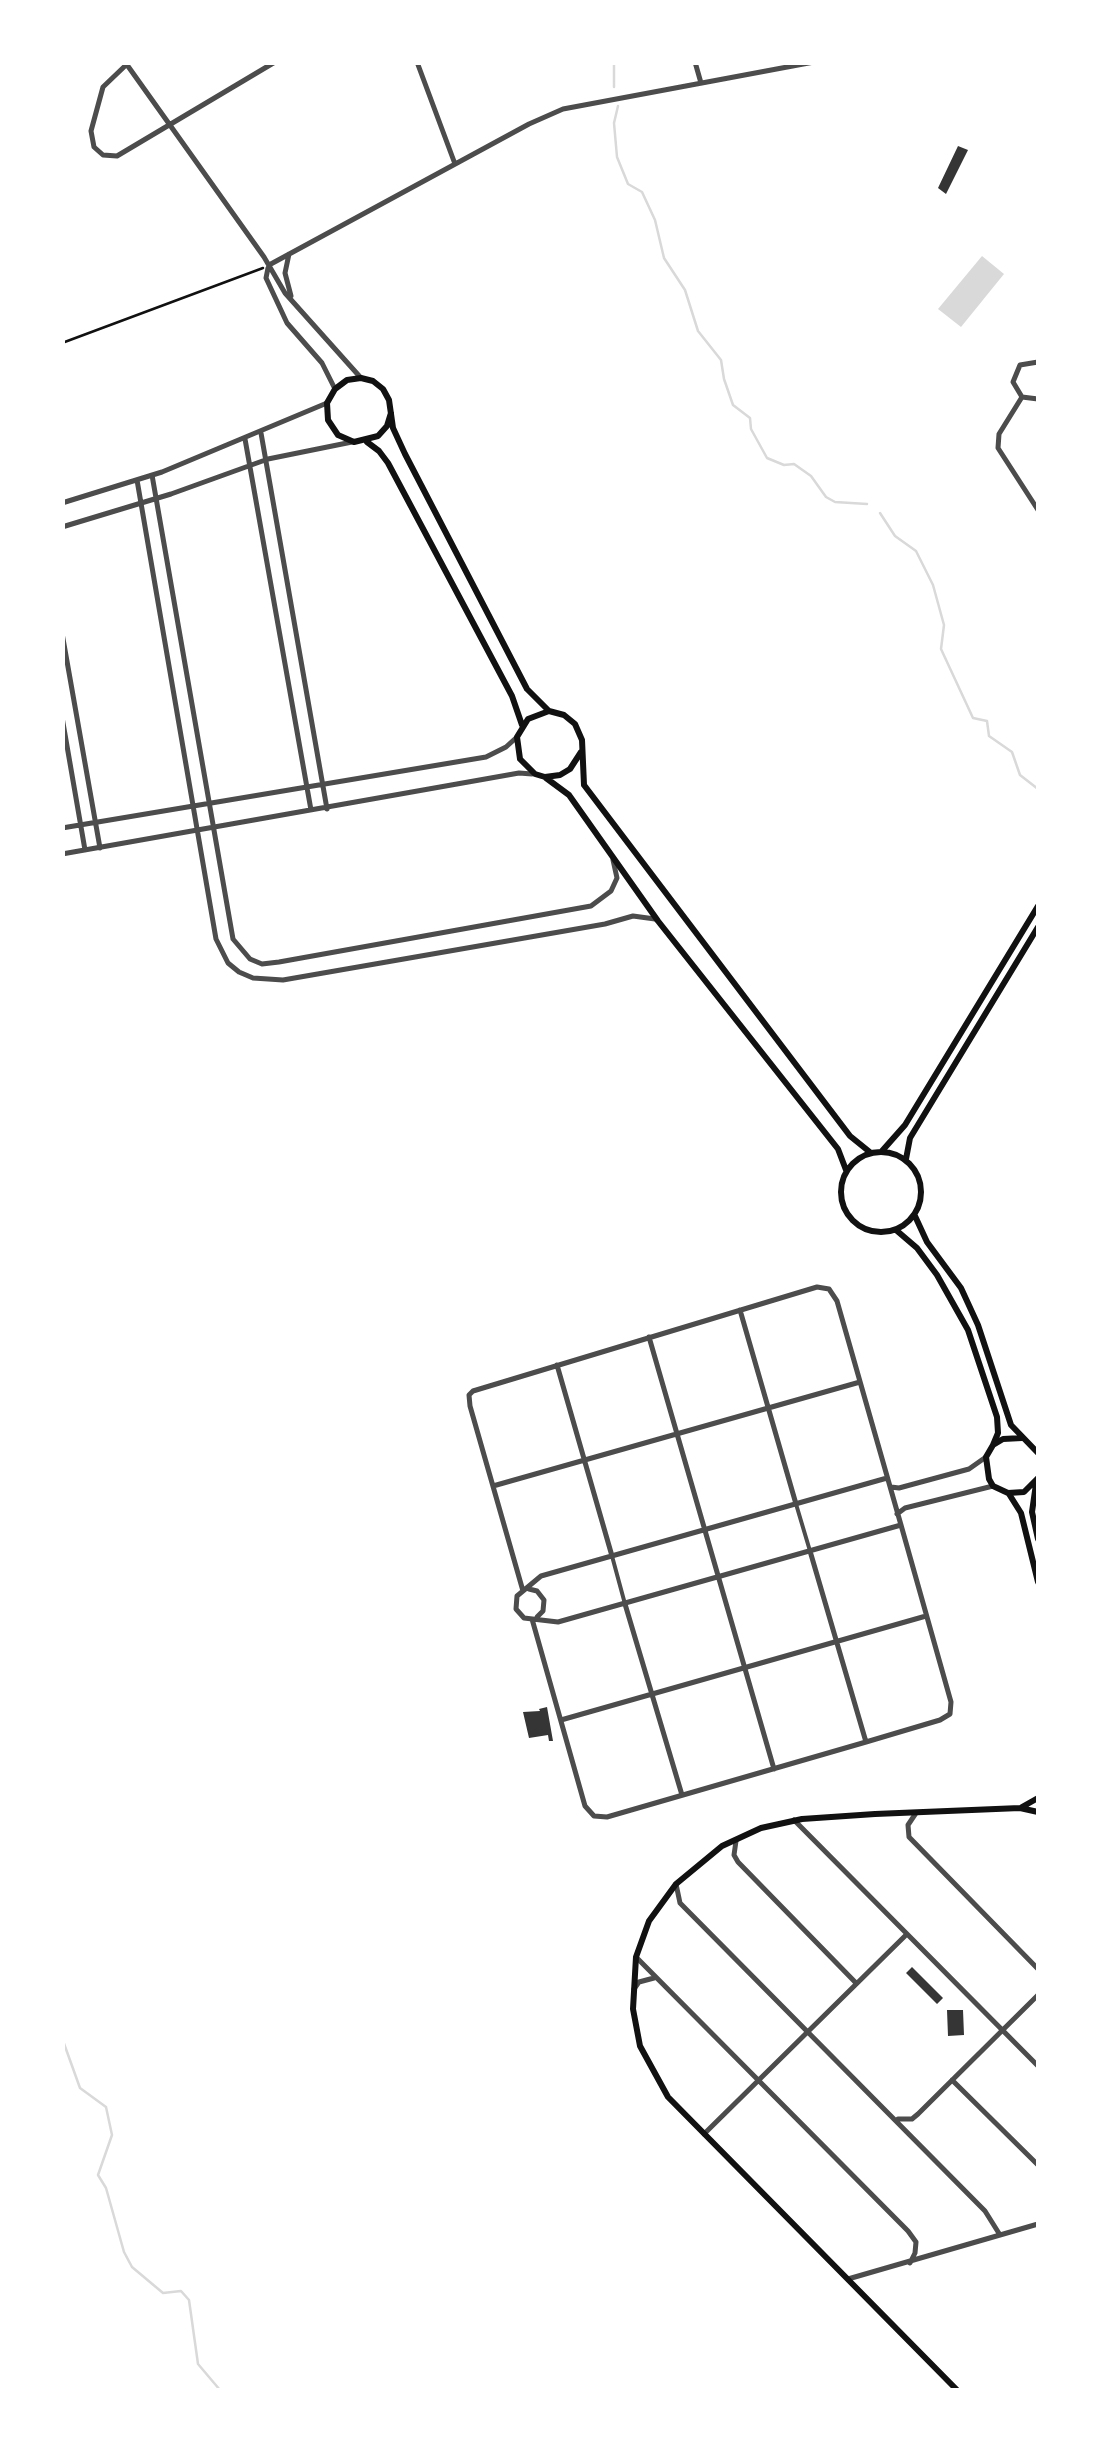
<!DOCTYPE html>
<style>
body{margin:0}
#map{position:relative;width:1101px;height:2453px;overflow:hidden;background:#fff;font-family:Lato,sans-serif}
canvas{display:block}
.frame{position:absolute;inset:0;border:65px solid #fff;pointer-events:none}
</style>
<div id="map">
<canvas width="1101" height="2453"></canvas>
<div class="frame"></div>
</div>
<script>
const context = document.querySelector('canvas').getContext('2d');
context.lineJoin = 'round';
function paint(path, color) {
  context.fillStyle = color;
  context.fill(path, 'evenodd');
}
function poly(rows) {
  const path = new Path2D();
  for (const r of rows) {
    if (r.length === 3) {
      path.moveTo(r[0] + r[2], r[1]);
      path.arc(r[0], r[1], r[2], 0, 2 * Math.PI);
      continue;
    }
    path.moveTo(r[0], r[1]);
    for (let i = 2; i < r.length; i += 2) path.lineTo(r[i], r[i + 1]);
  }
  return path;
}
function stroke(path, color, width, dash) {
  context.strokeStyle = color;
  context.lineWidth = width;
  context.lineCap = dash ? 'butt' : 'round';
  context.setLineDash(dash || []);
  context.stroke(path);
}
paint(poly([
 [982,256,1004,274,961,327,938,309]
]), '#d9d9d9');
stroke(poly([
 [614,87,614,62],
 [618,106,614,123,617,157,628,184,642,192,655,220,664,258,685,290,698,331,721,360,724,379,733,405,750,418,751,429,767,458,784,465,794,464,811,476,826,497,835,502,867,504],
 [880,513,895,536,916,551,933,585,944,625,941,649,973,718,987,721,989,736,1012,752,1020,775,1038,789],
 [62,2038,80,2088,106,2107,112,2135,98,2175,106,2188,124,2252,132,2267,163,2293,181,2291,189,2300,198,2364,220,2390]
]), '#d9d9d9', 2.5);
paint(poly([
 [958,146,968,150,946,194,938,188],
 [547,1707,553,1741,549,1741,548,1735,529,1738,523,1712,540,1711,539,1709],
 [912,1967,943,1998,937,2004,906,1973],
 [947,2010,963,2010,964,2035,948,2036]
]), '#353535');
stroke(poly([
 [62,343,263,268]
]), '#111', 2.5);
stroke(poly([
 [796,1504,810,1551],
 [612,1556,625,1604]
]), '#4c4c4c', 4);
stroke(poly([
 [125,62,264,257,285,293,361,378],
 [417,62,455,164],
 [695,62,701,83],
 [126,65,103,87,91,131,94,147,103,155,117,156,275,62],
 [289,254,285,273,291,296],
 [269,265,529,124,563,109,814,62],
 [268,268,266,278,287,323,322,363,335,389],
 [1038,362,1020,365,1013,382,1022,397,1038,399],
 [1022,397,999,434,998,448,1038,510],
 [261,433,327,809],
 [245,439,311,810],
 [152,475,233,939,250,959,262,964,279,962,591,906,611,891,617,878,613,860],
 [137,480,216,939,228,963,239,972,253,978,283,980,605,924,633,916,655,919],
 [62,503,162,472,327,403],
 [62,527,171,494,268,459,352,442],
 [62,633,100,848],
 [62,717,85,850],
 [62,828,486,757,506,747,517,737],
 [62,854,519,773,532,774],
 [740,1310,796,1504],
 [649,1337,774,1769],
 [557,1365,612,1556],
 [887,1478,541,1576,517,1596,516,1609,524,1618,558,1622,901,1525],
 [493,1486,860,1382],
 [891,1487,899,1488,969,1469,986,1457],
 [897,1514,905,1508,993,1486],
 [810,1551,866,1742],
 [529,1589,537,1591,544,1600,543,1611,537,1617],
 [523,1591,470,1406,469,1395,473,1391,817,1287,829,1289,837,1301,901,1525,951,1702,950,1714,940,1720,866,1742,607,1817,594,1816,585,1806,532,1619],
 [625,1604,682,1795],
 [561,1720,926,1616],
 [916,1813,908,1825,909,1837,1038,1969],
 [794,1820,1038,2066],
 [736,1841,734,1855,738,1862,856,1983],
 [676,1884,680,1903,985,2211,1000,2235],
 [636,1957,908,2231,916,2242,915,2253,910,2263],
 [634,1989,639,1982,654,1978],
 [952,2080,1038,2165],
 [898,2119,912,2119,918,2114,1038,1995],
 [704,2134,907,1934],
 [848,2279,1038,2224]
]), '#4c4c4c', 5);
stroke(poly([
 [391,413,387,426,378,436,354,442,338,435,328,420,327,403,335,389,347,380,361,378,373,381,383,389,389,400,393,428,405,454,527,689,549,711],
 [367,442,379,451,388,463,512,696,522,725],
 [581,752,570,769,560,775,545,777,535,774,520,759,517,737,528,719,549,711,564,715,575,724,582,740,584,785,850,1136,871,1153],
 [546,778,569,795,658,921,838,1149,846,1170],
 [882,1151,905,1125,1038,906],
 [881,1192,40],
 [906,1159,910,1138,1038,927],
 [915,1216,927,1242,961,1288,978,1325,1011,1425,1038,1453],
 [896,1230,917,1248,937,1275,968,1330,997,1417,998,1433,993,1445],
 [1022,1438,1003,1439,993,1445,986,1457,989,1479,993,1486,1008,1493,1024,1492,1038,1478],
 [1036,1484,1032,1512,1038,1539],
 [1009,1494,1021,1513,1038,1582],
 [1022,1807,1038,1798],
 [957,2390,668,2097,640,2046,633,2009,636,1957,649,1921,676,1884,722,1846,761,1828,802,1819,875,1814,1020,1808,1038,1812]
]), '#111', 6);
</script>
